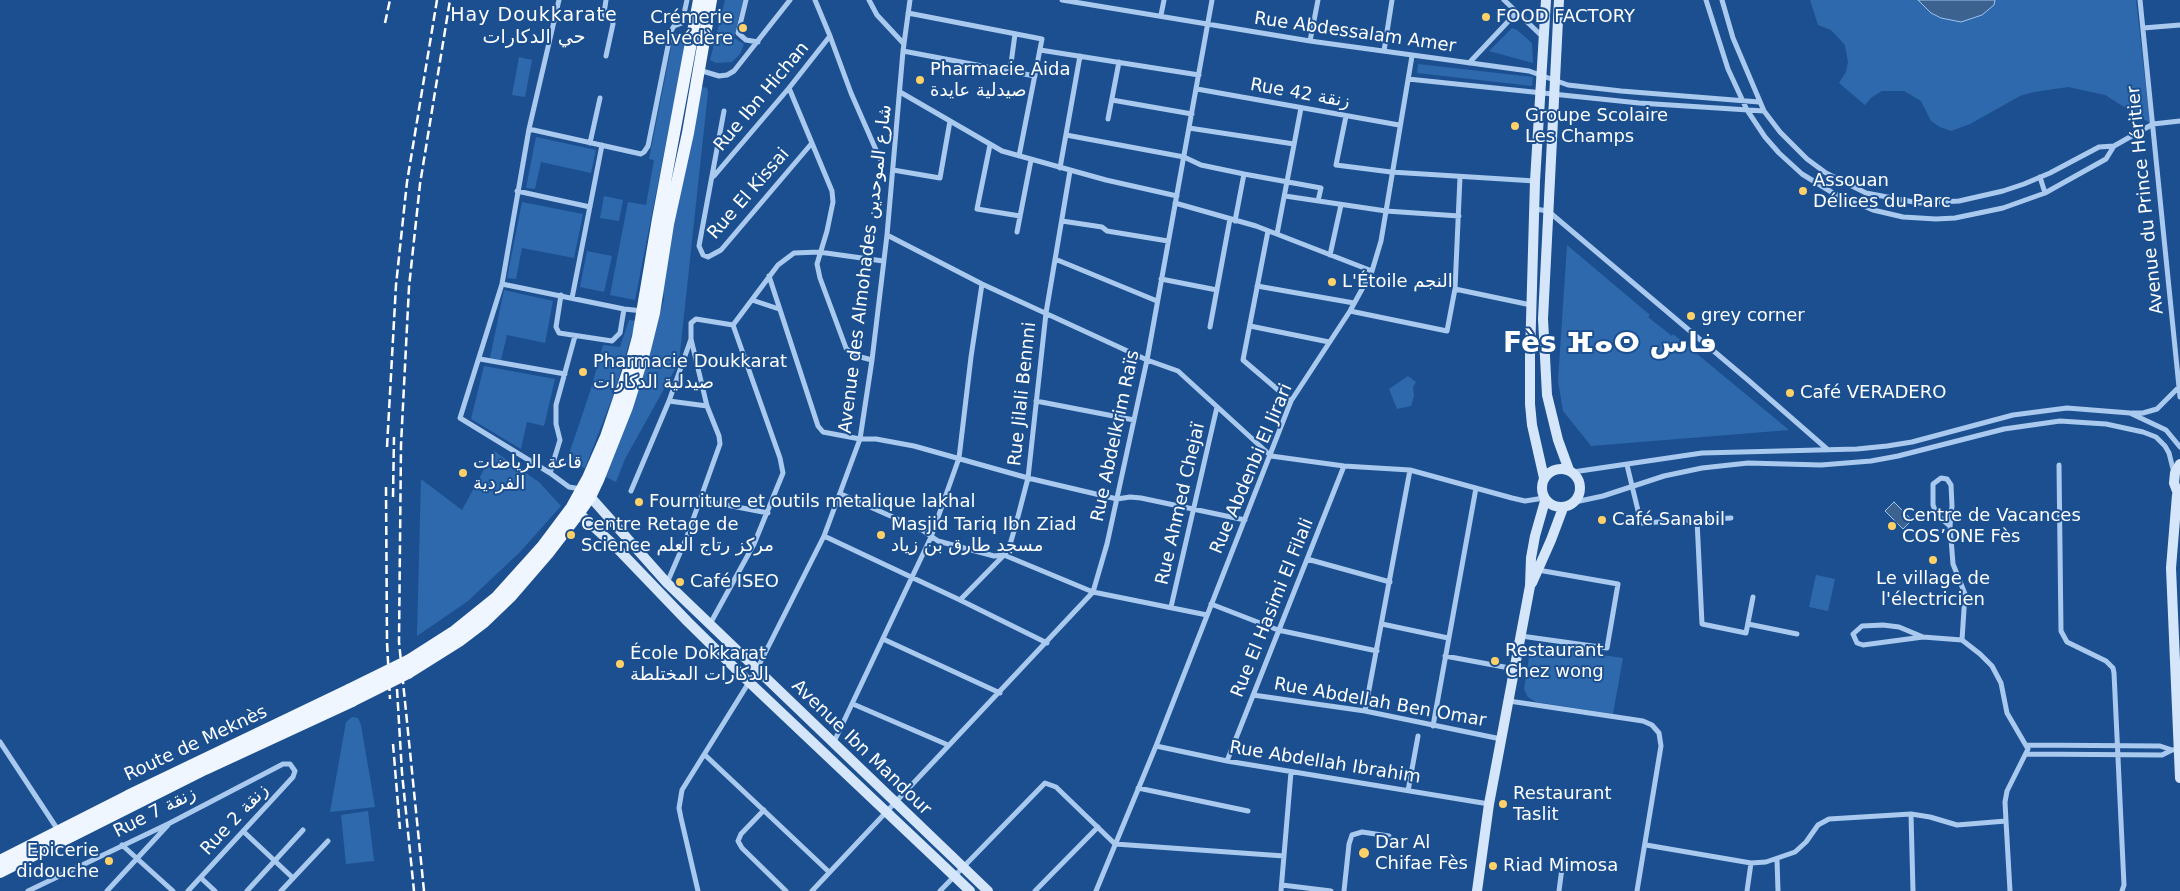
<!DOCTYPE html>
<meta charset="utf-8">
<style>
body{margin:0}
canvas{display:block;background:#1b4f8f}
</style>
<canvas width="2180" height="891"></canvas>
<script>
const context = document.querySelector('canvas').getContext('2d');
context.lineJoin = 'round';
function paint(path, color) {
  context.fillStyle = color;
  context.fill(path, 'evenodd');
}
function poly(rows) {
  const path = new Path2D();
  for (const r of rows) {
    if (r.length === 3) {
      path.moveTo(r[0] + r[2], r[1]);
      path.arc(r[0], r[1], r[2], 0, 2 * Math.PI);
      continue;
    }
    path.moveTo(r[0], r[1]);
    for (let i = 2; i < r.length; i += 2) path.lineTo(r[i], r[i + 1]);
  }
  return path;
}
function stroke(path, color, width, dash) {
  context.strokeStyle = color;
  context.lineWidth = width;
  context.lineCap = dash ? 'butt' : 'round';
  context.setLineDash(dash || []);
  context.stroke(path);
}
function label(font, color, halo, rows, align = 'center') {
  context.font = font + ' "DejaVu Sans",Vazirmatn,"Noto Sans Tifinagh",sans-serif';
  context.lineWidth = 4;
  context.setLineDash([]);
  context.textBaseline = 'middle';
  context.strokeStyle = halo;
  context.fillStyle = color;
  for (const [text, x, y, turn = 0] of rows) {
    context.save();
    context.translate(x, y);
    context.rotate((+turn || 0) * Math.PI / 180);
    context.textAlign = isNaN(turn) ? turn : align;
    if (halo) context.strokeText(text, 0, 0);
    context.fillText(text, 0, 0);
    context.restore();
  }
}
paint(poly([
 [725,0,743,0,734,38,744,44,740,54,732,62,716,63,710,60],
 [1810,0,2136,0,2150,123,2105,95,2068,87,2034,92,2020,96,1970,124,1951,131,1940,127,1931,121,1921,101,1904,91,1882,91,1872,97,1865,105,1839,83,1846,72,1848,62,1845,45,1831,30,1818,25],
 [1512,28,1517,30,1532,43,1533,63,1489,51],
 [674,33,687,36,635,300,610,295,628,202,646,205,654,160,649,159],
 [519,57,532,60,525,97,512,95],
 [1418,64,1533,77,1532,86,1417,73],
 [698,86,707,88,708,92,679,362,625,459,616,482,600,474,655,333,664,299,661,271],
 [536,137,596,150,591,173,541,162,535,189,526,188],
 [604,196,623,200,619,221,600,218],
 [522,202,583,214,574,258,522,248,516,279,507,278],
 [1567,245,1650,315,1648,317,1672,336,1673,334,1789,430,1591,446,1563,411,1558,381],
 [587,251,612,256,604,292,580,287],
 [504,290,553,301,545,343,507,335,501,360,490,358],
 [629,320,636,321,613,396,585,468,566,463,590,392,603,345,620,347],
 [484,366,555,379,544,426,527,422,521,449,471,419],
 [1408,376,1416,382,1413,387,1414,396,1411,406,1397,409,1389,389],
 [494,451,539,482,561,506,520,552,468,601,417,636,421,479,462,510],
 [1816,575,1835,579,1828,611,1809,607],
 [1531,645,1623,658,1613,714,1536,702,1528,697,1524,689],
 [352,717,358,718,361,725,375,807,330,812,346,722],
 [368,811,374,861,346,864,341,815]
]), '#2e69ad');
const water = poly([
 [1918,0,1995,0,1994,5,1982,15,1961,22,1941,18,1931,13,1918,0],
 [1894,502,1912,520,1903,529,1885,511,1894,502]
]);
paint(water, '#3c6290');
stroke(water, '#9cc4f0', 1);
stroke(poly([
 [559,0,529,129,502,284,460,418,550,473,569,487,581,489],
 [746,0,738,33,746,40,758,42],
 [815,0,830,36,851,93,880,159],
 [869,0,877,15,904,44],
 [1062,0,1310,41,1529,71,1568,85,1621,91,1759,102],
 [1504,0,1544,38],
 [1706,0,1728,69,1747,110,1765,137,1779,153,1802,174,1833,193,1873,210,1903,217,1936,219,1955,218,2003,208,2045,193,2106,159,2114,146,2153,124,2180,121],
 [1722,0,1733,38,1764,111,1780,132,1807,159,1826,173,1866,193,1919,203,1959,201,2003,191,2024,184,2050,173,2099,147,2114,146],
 [2140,0,2180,397],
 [908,13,1042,39,1019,156],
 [1161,15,1164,0],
 [2143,28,2180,25],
 [1310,41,1318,0],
 [1040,50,1199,75],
 [903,51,1035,76],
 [1384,51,1392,0],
 [606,56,613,24,612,18,605,16,604,14,606,0],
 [1469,63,1517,12],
 [699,70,719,76,727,75,734,71,790,0],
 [1010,71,1015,34],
 [1408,79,1639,103,1764,111],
 [789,88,832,191,833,202,827,231,817,264,820,278,846,348,853,355,872,360],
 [1197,89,1399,125],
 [900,92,1002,151,1106,180,1177,196],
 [1112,100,1192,114],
 [724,111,699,246,703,255,708,257,721,250,812,143],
 [1346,116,1336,165,1391,172,1535,181],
 [1108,119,1119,62],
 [1189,128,1294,144],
 [529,129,641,154,644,152,648,146,671,31,674,26,682,23,687,0],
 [1066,135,1184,157,1201,165,1244,174,1321,188,1318,201],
 [590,143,600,98],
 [990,145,977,209,1020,216],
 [1060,168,1080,56],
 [893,170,940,178,950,121],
 [714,176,789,88,830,36],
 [2040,177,2045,193],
 [517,191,590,207],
 [1285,196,1386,211,1459,216],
 [1175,203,1256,226,1372,271],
 [1535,209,1548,211,1748,380,1827,449],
 [1062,221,1102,227,1107,231,1168,241],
 [1235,221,1244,174],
 [1268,231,1243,360,1291,401],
 [1017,232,1031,160],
 [1277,234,1301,108],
 [887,235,982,284,1147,360,1178,371,1271,456,1344,466,1410,470,1512,498,1525,501,1544,498],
 [1330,255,1341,205],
 [1055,259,1157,301],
 [769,276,818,426,823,432,860,439,876,439,914,446,1028,478,1117,499,1130,497,1141,498,1245,520],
 [1161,279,1217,290],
 [502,284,624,309,643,311],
 [1257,286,1354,303],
 [1455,289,1531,305],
 [561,295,556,327,559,333,612,341,620,333,624,309],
 [572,298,602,145],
 [752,300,779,309],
 [1350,311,1447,331,1455,289,1460,177],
 [733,325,778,265,794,253,819,252,883,261],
 [1250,326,1329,342],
 [1210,327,1230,219],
 [480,359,565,374],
 [669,401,707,406],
 [1036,401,1134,420],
 [2132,413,2143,413,2157,409,2179,387],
 [1627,465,1641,523,1731,518],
 [2059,465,2061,631,2067,642,2106,661,2113,668,2114,673,2124,885,2122,891],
 [1573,472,1702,453,1857,449,1887,446,1912,442,2013,415,2067,408,2130,413,2166,430,2180,447],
 [550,473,560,440,556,424,556,405,575,336],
 [631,491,669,401,691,339],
 [841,494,922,530,938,541,994,556,1004,555,1093,592,1207,615],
 [701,500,768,513],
 [1575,502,1603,496,1664,476,1702,468,1748,463,1821,465,1871,461,1898,456,2004,429,2060,421,2106,424,2143,432,2156,437,2165,446,2169,453,2174,473],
 [1697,520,1702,624,1746,633,1753,597],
 [1950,526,1937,515,1933,505,1933,484,1941,478,1947,479,1951,485,1952,506,1950,526,1953,564,1965,594,1962,640],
 [824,536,960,600,1047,643],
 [1307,559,1390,582],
 [667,583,686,539,720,444,719,436,707,406,691,339,691,323,696,319,733,325],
 [960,600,1004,555,1009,548,1016,524,1028,478,1046,313,1070,171],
 [1211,604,1278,630,1377,651],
 [1171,607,1217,407],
 [710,624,754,544,783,473,780,458,733,325],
 [1382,624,1448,638],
 [1748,624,1797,634],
 [1521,636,1607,648,1618,584,1538,570],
 [883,639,1000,693],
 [1445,656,1515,669],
 [1253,695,1365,711,1501,739],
 [1509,701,1643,721,1652,725,1659,733,1661,746,1637,891],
 [853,704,948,745],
 [1365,711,1410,470],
 [1433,726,1476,488],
 [0,742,58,830],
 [833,744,931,537,959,458,971,357,982,284],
 [2026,745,2160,746,2172,750],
 [1156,746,1227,761,1489,804],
 [2027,754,2162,755,2172,750,2180,749],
 [705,755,829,872],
 [1227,761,1344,466],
 [1138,788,1248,811],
 [1408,791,1418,736],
 [764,810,741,834,738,841,742,848,786,891],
 [1911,814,1913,891],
 [2006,821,2010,891],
 [244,832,293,878],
 [122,845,173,891],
 [1646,845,1751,863,1766,862,1795,852,1806,842,1818,825,1829,819,1911,814,1930,817,1957,825,2006,821,2005,802,2007,791,2028,749,2007,713,2001,683,1992,666,1980,654,1962,640,1923,637,1863,645,1857,643,1853,634,1862,626,1883,625,1899,627,1923,637],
 [1777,859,1778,891],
 [201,878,215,891],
 [1282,885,1331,891],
 [28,891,170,823,283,764,290,764,295,771,293,777,188,891],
 [107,891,168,825],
 [247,891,303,830],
 [281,891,328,841],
 [698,891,681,818,679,808,682,790,756,671,824,536,860,439,872,360,887,235,903,51,910,0],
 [812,891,1093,592,1107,544,1147,360,1212,0],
 [940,891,1045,783,1056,787,1115,844,1284,856],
 [1035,891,1098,827],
 [1096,891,1156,746,1291,401,1350,311,1372,271,1381,241,1412,56],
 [1281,891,1291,772],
 [1344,891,1349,844,1352,835,1362,832,1389,836],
 [1559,891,1562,868],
 [1747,891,1751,863]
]), '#a9c9ee', 5);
stroke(poly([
 [1559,0,1543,319,1547,395,1558,440,1569,470],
 [2180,464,2175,473,2174,483,2180,499],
 [1561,488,19],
 [1544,478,1532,425,1530,404,1530,356,1535,181,1546,0],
 [586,492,667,583,988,891],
 [2177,495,2171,568,2180,778],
 [573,508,615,546,688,622,749,682,970,891],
 [1532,583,1551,540,1563,508],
 [1477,891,1489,804,1530,586,1531,558,1535,536,1545,501]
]), '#d6e6fa', 10);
stroke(poly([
 [408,661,455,631,496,598,542,547,572,507,588,478,606,437,631,363,638,337,658,219,699,0],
 [408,673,459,641,484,622,510,597,548,553,578,514,590,497,598,480,627,407,644,353,654,313,668,224,688,133,711,0],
 [0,861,128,796,349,690],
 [0,872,205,769,352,701]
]), '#f0f6ff', 12);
stroke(poly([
 [385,23,390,0],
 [387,447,396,285,407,182,437,0],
 [386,487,387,642,390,699],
 [393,497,394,437],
 [397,689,402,773,414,891],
 [393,744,400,829],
 [424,891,399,642,401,445,409,287,420,184,450,0]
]), '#fff', 2.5, [9, 4]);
stroke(poly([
 [349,690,408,661],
 [352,701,408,673]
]), '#f0f6ff', 12);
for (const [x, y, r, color] of [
 [1486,17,5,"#ffd166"],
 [743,28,5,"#ffd166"],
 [920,80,5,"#ffd166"],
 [1515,126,5,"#ffd166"],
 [1803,191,5,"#ffd166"],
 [1332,282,5,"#ffd166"],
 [1691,316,5,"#ffd166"],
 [583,372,5,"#ffd166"],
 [1790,393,5,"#ffd166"],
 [463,473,5,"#ffd166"],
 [639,502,5,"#ffd166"],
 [1602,520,5,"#ffd166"],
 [1892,526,5,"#ffd166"],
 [571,535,5,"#ffd166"],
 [881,535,5,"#ffd166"],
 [1933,560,5,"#ffd166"],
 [680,582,5,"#ffd166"],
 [1495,661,5,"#ffd166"],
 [620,664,5,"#ffd166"],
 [1503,804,5,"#ffd166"],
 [1364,853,6,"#ffd166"],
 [109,861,5,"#ffd166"],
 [1493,866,5,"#ffd166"]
]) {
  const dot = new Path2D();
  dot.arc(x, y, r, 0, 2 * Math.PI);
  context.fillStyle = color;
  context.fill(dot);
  stroke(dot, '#1b4f8f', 2);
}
label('18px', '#fff', '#1b4f8f', [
 ["FOOD FACTORY",1496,17],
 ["Crémerie",733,18,"right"],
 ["Belvédère",733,39,"right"],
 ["Pharmacie Aida",930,70],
 ["صيدلية عايدة",930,91],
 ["Groupe Scolaire",1525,116],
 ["Les Champs",1525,137],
 ["Assouan",1813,181],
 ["Délices du Parc",1813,202],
 ["L'Étoile النجم",1342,282],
 ["grey corner",1701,316],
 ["Pharmacie Doukkarat",593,362],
 ["صيدلية الدكارات",593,383],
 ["Café VERADERO",1800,393],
 ["قاعة الرياضات",473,463],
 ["الفردية",473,484],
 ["Fourniture et outils metalique lakhal",649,502],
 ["Centre de Vacances",1902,516],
 ["COS’ONE Fès",1902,537],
 ["Café Sanabil",1612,520],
 ["Centre Retage de",581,525],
 ["Science مركز رتاج العلم",581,546],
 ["Masjid Tariq Ibn Ziad",891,525],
 ["مسجد طارق بن زياد",891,546],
 ["Le village de",1933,579,"center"],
 ["l'électricien",1933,600,"center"],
 ["Café ISEO",690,582],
 ["Restaurant",1505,651],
 ["Chez wong",1505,672],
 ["École Dokkarat",630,654],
 ["الدكارات المختلطة",630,675],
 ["Restaurant",1513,794],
 ["Taslit",1513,815],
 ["Dar Al",1375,843],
 ["Chifae Fès",1375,864],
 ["Epicerie",99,851,"right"],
 ["didouche",99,872,"right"],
 ["Riad Mimosa",1503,866]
], 'left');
label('18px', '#fff', '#1b4f8f', [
 ["Rue Abdessalam Amer",1355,33,8],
 ["Rue 42 زنقة",1300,94,10],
 ["Rue Ibn Hichan",762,97,-50],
 ["Rue El Kissai",749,194,-49],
 ["Avenue du Prince Héritier",2146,200,-96],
 ["Avenue des Almohades شارع الموحدين",866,269,-83],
 ["Rue Jilali Bennni",1023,394,-84],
 ["Rue Abdelkrim Raïs",1116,436,-78],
 ["Rue Abdenbi El Jirari",1252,469,-67],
 ["Rue Ahmed Chejaï",1181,504,-77],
 ["Rue El Hasimi El Filali",1273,608,-68],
 ["Rue Abdellah Ben Omar",1380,703,10],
 ["Route de Meknès",196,744,-25],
 ["Avenue Ibn Mandour",861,748,44],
 ["Rue Abdellah Ibrahim",1325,763,9],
 ["Rue 7 زنقة",155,813,-27],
 ["Rue 2 زنقة",235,820,-47]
]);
context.letterSpacing = '1px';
label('19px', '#fff', '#1b4f8f', [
 ["Hay Doukkarate",534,16],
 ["حي الدكارات",534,38]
]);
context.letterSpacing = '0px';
label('bold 28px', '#fff', '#1b4f8f', [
 ["Fès ⴼⴰⵙ فاس",1610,345]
]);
</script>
